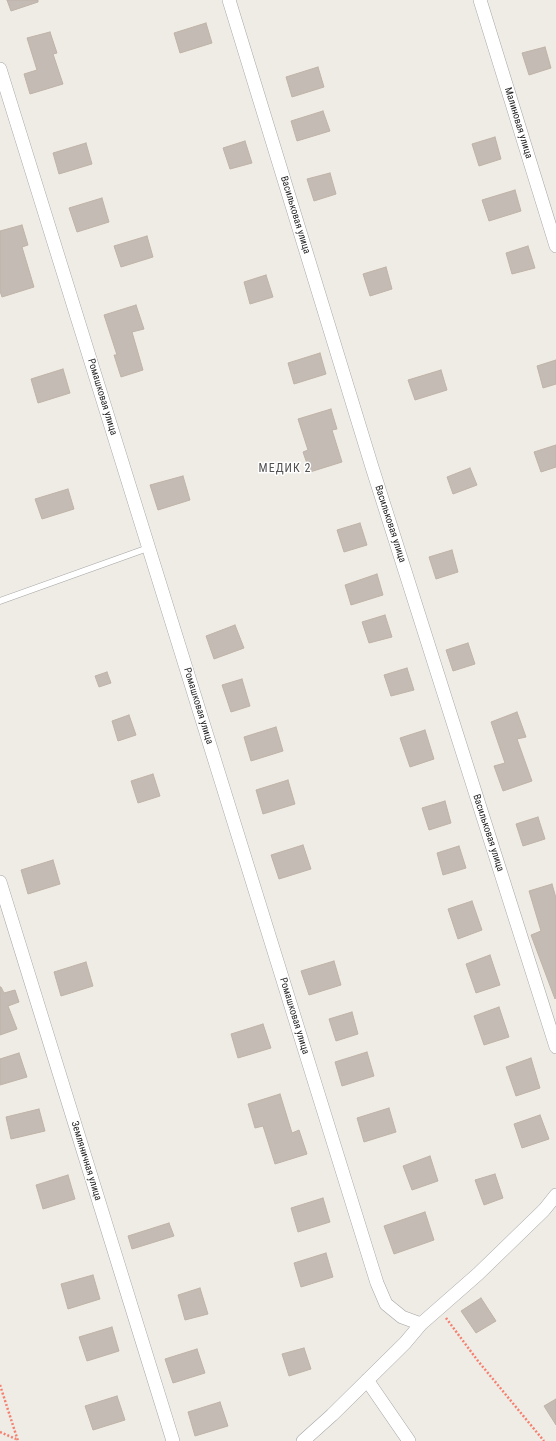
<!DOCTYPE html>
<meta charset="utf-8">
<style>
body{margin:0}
canvas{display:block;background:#efebe5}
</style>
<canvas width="556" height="1441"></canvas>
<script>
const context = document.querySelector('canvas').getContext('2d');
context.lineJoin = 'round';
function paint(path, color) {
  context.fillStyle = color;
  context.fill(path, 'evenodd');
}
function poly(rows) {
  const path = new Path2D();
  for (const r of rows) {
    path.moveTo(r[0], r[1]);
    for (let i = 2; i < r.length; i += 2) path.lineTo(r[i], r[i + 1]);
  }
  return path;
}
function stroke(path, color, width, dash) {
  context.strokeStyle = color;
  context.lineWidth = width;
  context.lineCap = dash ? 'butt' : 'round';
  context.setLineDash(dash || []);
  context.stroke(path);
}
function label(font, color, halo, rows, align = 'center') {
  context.font = font + ' "Roboto Condensed",sans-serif';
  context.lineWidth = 3;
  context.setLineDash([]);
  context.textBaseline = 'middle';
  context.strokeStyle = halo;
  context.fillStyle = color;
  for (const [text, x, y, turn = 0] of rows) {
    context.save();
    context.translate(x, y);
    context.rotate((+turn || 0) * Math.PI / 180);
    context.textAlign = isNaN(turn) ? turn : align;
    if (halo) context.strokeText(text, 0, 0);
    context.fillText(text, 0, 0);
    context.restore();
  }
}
const building = poly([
 [7,0,38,0,38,2,11,11,7,0],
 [206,23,212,43,180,53,174,33,206,23],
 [50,32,57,53,53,54,63,84,30,94,24,74,37,70,27,38,50,32],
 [545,47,551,68,529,75,522,53,545,47],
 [318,67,324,87,292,97,286,77,318,67],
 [323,111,330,131,297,141,291,121,323,111],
 [495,137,501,159,479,166,472,144,495,137],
 [245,141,252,163,230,169,223,148,245,141],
 [86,143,92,164,59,174,53,153,86,143],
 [330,173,336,194,314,201,307,179,330,173],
 [515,190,521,211,489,221,482,200,515,190],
 [102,198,109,222,77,232,69,208,102,198],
 [22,225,28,245,22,247,34,287,2,297,0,291,0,231,22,225],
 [147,236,153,257,121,267,114,246,147,236],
 [528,246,535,268,512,274,506,253,528,246],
 [386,267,392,289,370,296,363,274,386,267],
 [266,275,273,297,250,304,244,282,266,275],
 [136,305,144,329,132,332,143,370,121,377,114,355,117,355,104,315,136,305],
 [320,353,326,374,294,384,288,363,320,353],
 [556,360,556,384,543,388,537,366,556,360],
 [63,369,70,393,38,403,31,379,63,369],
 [441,370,447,390,415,400,408,380,441,370],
 [331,409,337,429,332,430,342,462,310,472,303,452,308,450,298,419,331,409],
 [556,445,556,467,541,472,534,452,556,445],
 [470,468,477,485,453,494,447,477,470,468],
 [183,476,190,500,158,510,150,485,183,476],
 [68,489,74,509,42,519,35,499,68,489],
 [360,523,367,545,344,552,337,530,360,523],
 [452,550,458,572,436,579,429,557,452,550],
 [377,574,383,595,351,605,345,585,377,574],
 [385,615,392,637,369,643,362,622,385,615],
 [235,625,244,648,214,659,206,636,235,625],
 [468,643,475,664,453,671,446,650,468,643],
 [407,668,414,690,391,696,384,675,407,668],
 [107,672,111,683,99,687,95,676,107,672],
 [242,679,250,706,231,712,222,685,242,679],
 [517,712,526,737,517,739,532,781,503,791,494,766,505,763,491,722,517,712],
 [129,715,136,735,118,741,112,721,129,715],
 [276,727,283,751,251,761,244,737,276,727],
 [425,730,434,759,410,767,400,738,425,730],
 [153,774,160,796,138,803,131,781,153,774],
 [288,780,295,804,263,814,256,790,288,780],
 [445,801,451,823,429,830,422,808,445,801],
 [538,817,545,839,523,846,516,824,538,817],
 [303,845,311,869,279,879,271,855,303,845],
 [459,846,466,868,443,875,437,853,459,846],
 [53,860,60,884,28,894,21,870,53,860],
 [552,884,556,898,556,998,555,999,531,935,541,931,529,891,552,884],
 [472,901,482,930,458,939,448,909,472,901],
 [490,955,500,985,476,993,466,964,490,955],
 [334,961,341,985,309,995,301,971,334,961],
 [86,962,93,986,61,996,54,972,86,962],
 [0,987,1,987,4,993,15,990,19,1002,8,1006,17,1029,0,1035,0,987],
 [499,1007,509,1037,484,1045,474,1016,499,1007],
 [352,1012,358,1034,336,1041,329,1019,352,1012],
 [263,1024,271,1048,238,1058,231,1034,263,1024],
 [367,1052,374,1076,342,1086,335,1062,367,1052],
 [19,1053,27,1077,0,1085,0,1059,19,1053],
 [531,1058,540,1088,516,1096,506,1067,531,1058],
 [280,1094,292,1133,299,1130,307,1154,275,1164,263,1126,255,1128,248,1104,280,1094],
 [389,1108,396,1132,364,1142,357,1118,389,1108],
 [39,1109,45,1131,11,1139,6,1117,39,1109],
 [540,1115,549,1139,522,1148,514,1124,540,1115],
 [430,1156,438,1181,412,1190,403,1166,430,1156],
 [495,1174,503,1198,484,1205,475,1180,495,1174],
 [68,1175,75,1199,43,1209,36,1185,68,1175],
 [323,1198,330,1222,298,1232,291,1208,323,1198],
 [425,1212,434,1240,394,1254,384,1226,425,1212],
 [169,1223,174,1236,132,1249,128,1236,169,1223],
 [326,1253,333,1277,301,1287,294,1263,326,1253],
 [93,1275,100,1299,68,1309,61,1284,93,1275],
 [200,1288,208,1314,185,1320,178,1295,200,1288],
 [481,1298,496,1321,476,1333,461,1311,481,1298],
 [112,1327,119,1351,87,1361,79,1337,112,1327],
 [304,1348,311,1369,289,1376,282,1354,304,1348],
 [197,1349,205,1373,173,1383,165,1359,197,1349],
 [117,1396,125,1420,93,1430,85,1406,117,1396],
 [556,1399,556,1425,544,1406,556,1399],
 [220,1402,228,1426,195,1436,188,1412,220,1402]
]);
paint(building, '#c3bbb4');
stroke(building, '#c0b3a7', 1);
const service = poly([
 [0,601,148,548]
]);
const minor = poly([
 [229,0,372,467,556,1047],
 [480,0,556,246],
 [0,69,377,1283,386,1304,402,1317,421,1324],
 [0,882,173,1441],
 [367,1380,409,1441],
 [303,1441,332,1415,405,1343,421,1324,478,1274,544,1210,556,1195]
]);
stroke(service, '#a5a5a5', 7);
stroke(minor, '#a5a5a5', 14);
stroke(poly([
 [446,1318,478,1361,544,1441],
 [0,1385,18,1441],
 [0,1432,16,1439]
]), '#f48070', 2.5, [2, 2]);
stroke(service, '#fff', 6);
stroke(minor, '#fff', 13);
label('10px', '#1e1e1e', '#fff', [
 ["Малиновая улица",518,123,73],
 ["Васильковая улица",295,215,73],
 ["Ромашковая улица",102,397,73],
 ["Васильковая улица",390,524,72],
 ["Ромашковая улица",198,706,73],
 ["Васильковая улица",488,833,72],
 ["Ромашковая улица",294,1016,73],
 ["Земляничная улица",86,1161,73]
]);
context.letterSpacing = '1px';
label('12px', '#515151', '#fff', [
 ["МЕДИК 2",285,469]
]);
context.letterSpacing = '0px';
</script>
